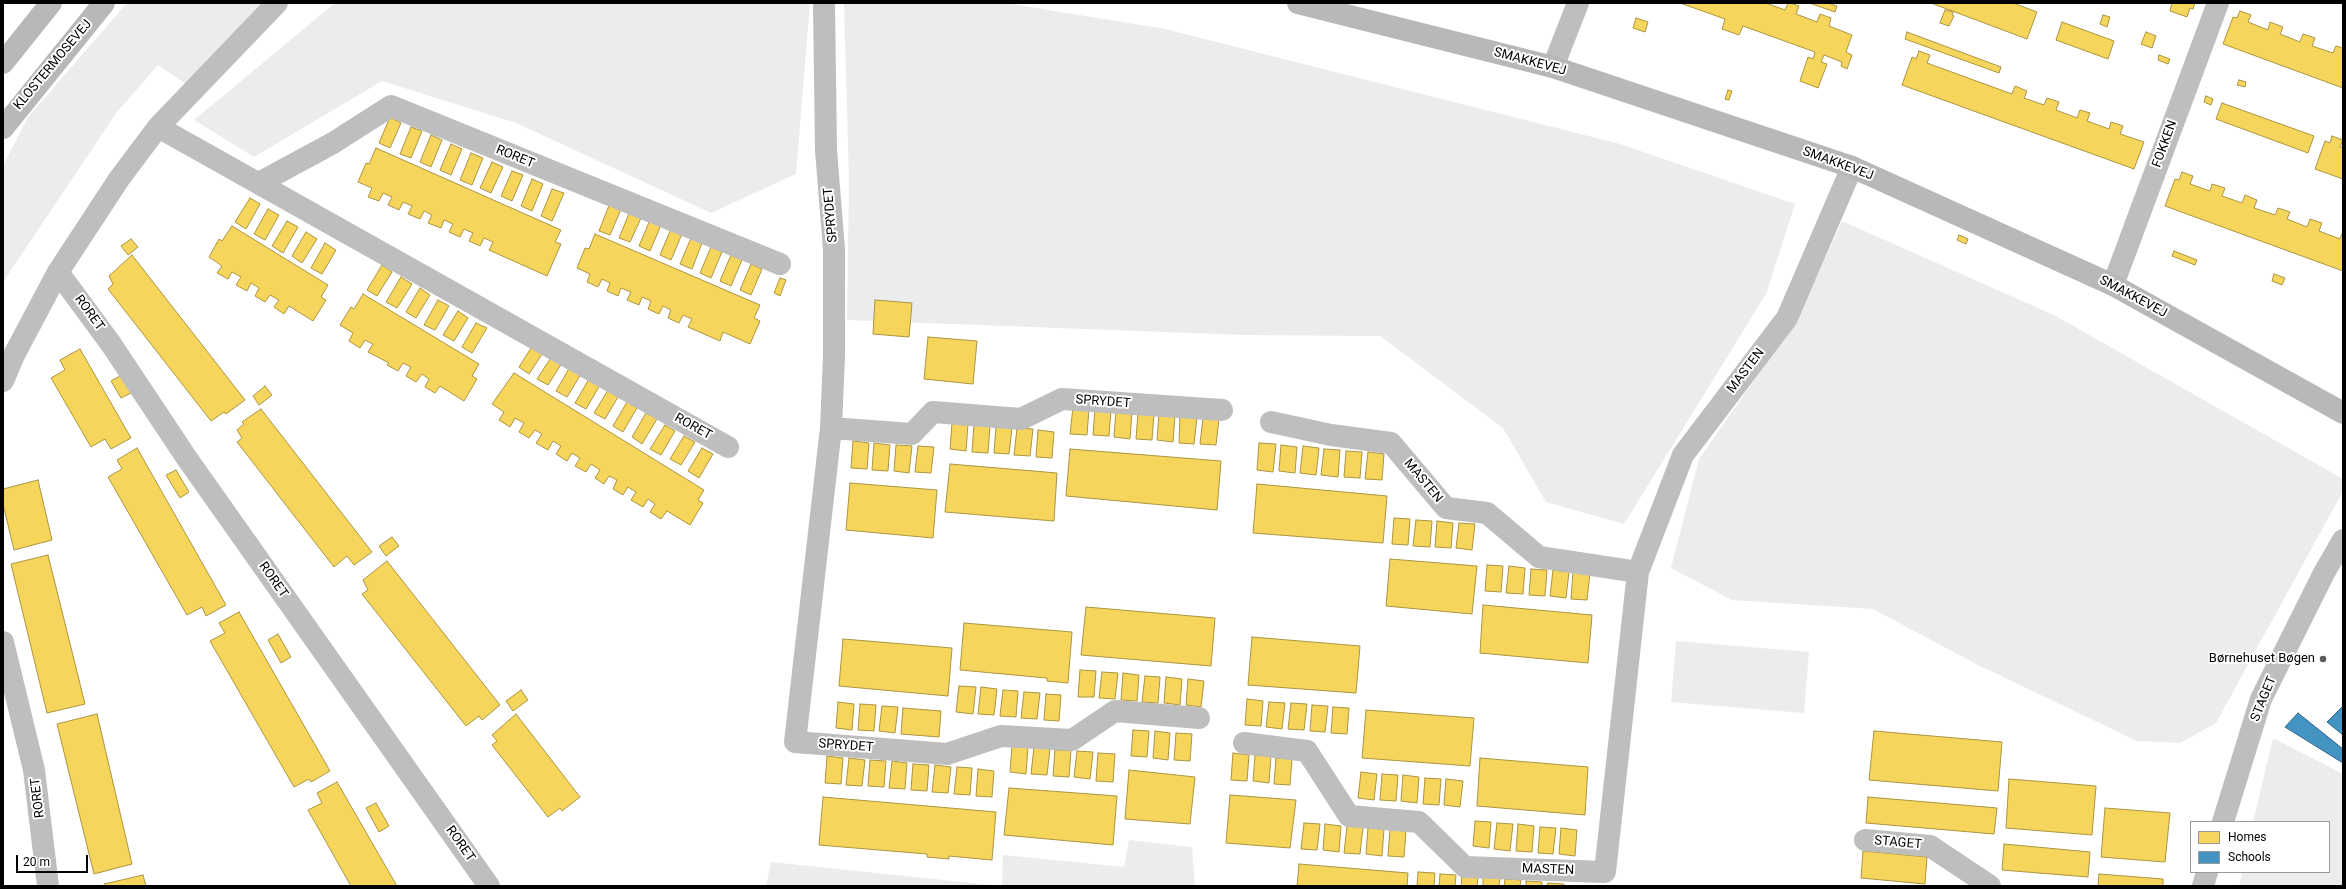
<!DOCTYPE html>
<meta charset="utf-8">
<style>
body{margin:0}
#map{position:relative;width:2346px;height:889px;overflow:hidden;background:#fff;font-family:Roboto,sans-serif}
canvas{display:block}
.frame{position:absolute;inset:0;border:4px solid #000;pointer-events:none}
.legend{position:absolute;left:2190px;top:821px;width:140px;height:52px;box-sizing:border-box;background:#fff;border:1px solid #999;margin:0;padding:5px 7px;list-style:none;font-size:12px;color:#000}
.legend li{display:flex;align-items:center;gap:8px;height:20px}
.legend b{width:20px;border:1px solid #999}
.scale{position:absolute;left:16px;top:855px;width:72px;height:18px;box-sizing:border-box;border:2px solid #000;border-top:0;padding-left:5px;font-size:12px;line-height:14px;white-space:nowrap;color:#000;-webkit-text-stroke:3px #fff;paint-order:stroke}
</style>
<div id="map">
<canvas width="2346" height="889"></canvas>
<div class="frame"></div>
<ul class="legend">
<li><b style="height:11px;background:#f6d55c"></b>Homes</li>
<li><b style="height:11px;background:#4393c3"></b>Schools</li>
</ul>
<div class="scale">20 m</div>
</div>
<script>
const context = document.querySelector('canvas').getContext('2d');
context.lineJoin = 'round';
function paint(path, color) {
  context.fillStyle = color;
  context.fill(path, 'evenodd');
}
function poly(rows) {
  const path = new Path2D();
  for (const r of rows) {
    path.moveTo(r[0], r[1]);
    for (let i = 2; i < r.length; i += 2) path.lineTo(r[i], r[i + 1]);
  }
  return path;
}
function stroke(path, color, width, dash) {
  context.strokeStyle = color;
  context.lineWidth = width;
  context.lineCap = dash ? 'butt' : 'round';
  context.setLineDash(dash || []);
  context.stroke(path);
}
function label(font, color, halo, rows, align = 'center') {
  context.font = font + ' Roboto,sans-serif';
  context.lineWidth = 4;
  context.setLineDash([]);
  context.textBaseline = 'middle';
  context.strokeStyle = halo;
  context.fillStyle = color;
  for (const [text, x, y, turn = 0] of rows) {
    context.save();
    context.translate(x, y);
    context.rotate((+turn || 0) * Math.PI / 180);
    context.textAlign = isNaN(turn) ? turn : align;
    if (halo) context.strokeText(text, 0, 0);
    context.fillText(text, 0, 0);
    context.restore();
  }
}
paint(poly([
 [127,3,270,3,189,86,158,65,117,112,3,282,3,166,28,117],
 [335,3,810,3,796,174,711,213,516,123,382,81,254,157,194,120],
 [844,3,1006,3,1165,29,1620,144,1795,204,1766,294,1624,524,1546,502,1503,428,1380,336,1243,335,847,320,849,180],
 [1842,221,2054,315,2343,479,2343,491,2216,723,2180,743,2137,741,1978,665,1873,609,1732,600,1671,568,1699,459,1799,316],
 [1676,641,1809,652,1804,713,1671,702],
 [2273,738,2343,774,2343,886,2239,886,2242,872,2329,872,2329,822,2253,822],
 [1129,840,1192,847,1195,886,1002,886,1003,855,1124,867],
 [771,862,1001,886,766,886]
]), '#ececec');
const homes = poly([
 [1680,3,1766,3,1785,10,1788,3,1790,3,1799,6,1796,14,1817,22,1820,14,1831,18,1829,26,1852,35,1846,52,1852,55,1847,69,1841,66,1842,62,1824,55,1821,62,1827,64,1818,88,1800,81,1808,57,1813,59,1815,52,1743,26,1739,35,1722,29,1725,19,1680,3],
 [1809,3,1828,3,1837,6,1835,12,1809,3],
 [1931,3,2013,3,2037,12,2027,39,1931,3],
 [2172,3,2195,3,2193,9,2190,8,2187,17,2170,11,2172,3],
 [1945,10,1953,12,1952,15,1954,16,1949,26,1940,23,1945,10],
 [2240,11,2251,15,2248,22,2268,30,2270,22,2283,27,2280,34,2300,42,2303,34,2315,38,2312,46,2333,53,2336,46,2343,48,2343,88,2223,44,2233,17,2237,18,2240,11],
 [2103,15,2110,17,2107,27,2100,24,2103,15],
 [1636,18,1648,22,1645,32,1633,28,1636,18],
 [2062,22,2114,41,2108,59,2056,40,2062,22],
 [1907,32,2001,67,1999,73,1905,39,1907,32],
 [2146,32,2156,36,2152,48,2141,44,2146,32],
 [1919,51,1930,55,1927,63,2012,94,2015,86,2027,91,2024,98,2044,105,2047,98,2059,102,2056,110,2077,118,2080,110,2090,113,2087,121,2109,129,2111,122,2123,126,2120,134,2144,142,2134,169,1902,85,1912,57,1916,59,1919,51],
 [2159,55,2170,59,2168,64,2158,60,2159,55],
 [2239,80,2246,82,2245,87,2237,85,2239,80],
 [1728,90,1732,91,1729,100,1725,99,1728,90],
 [2206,96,2213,99,2211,105,2204,102,2206,96],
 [2222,103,2314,136,2308,153,2216,119,2222,103],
 [390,117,401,123,390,148,379,143,390,117],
 [411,127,422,131,411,158,400,154,411,127],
 [431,135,442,140,431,167,420,162,431,135],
 [2332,136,2343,140,2340,147,2343,148,2343,179,2315,169,2325,141,2330,143,2332,136],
 [451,144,462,149,451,175,440,170,451,144],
 [376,148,561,230,555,242,561,244,547,276,489,250,493,242,484,238,480,246,469,241,473,233,464,229,460,237,449,232,453,224,444,220,441,228,428,223,432,215,424,211,420,219,408,214,412,206,403,202,399,210,388,205,392,197,383,193,379,201,368,197,372,188,358,182,366,163,369,164,376,148],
 [471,153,483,158,472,185,460,180,471,153],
 [492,162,503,167,491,193,480,188,492,162],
 [512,171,523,175,512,201,501,196,512,171],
 [2182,172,2193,176,2190,184,2210,191,2212,184,2225,188,2222,196,2242,203,2245,195,2257,200,2254,208,2275,215,2278,208,2290,212,2287,219,2307,227,2310,219,2322,223,2319,231,2340,239,2343,231,2343,271,2165,206,2175,179,2179,180,2182,172],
 [532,179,543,184,532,211,521,206,532,179],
 [552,189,564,193,552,221,541,216,552,189],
 [250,198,260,204,246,229,235,222,250,198],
 [610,203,622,207,610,235,599,231,610,203],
 [268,209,279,215,265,240,254,234,268,209],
 [630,211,642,216,630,242,619,238,630,211],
 [650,220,661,225,650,251,639,246,650,220],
 [287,221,298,227,283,253,272,246,287,221],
 [232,226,328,285,321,297,326,300,313,321,289,306,284,314,274,307,279,300,270,295,265,302,255,296,259,288,251,283,247,291,236,285,241,277,232,272,228,279,217,273,222,266,209,257,219,239,222,241,232,226],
 [671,229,682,234,671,260,660,255,671,229],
 [306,232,317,239,302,263,292,256,306,232],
 [595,234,760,305,754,318,760,321,750,344,723,332,720,341,688,327,692,319,683,315,679,323,668,318,671,310,663,306,659,314,648,309,651,301,642,297,639,305,627,300,631,292,621,288,618,296,607,291,610,283,602,279,598,287,587,282,590,274,577,268,585,248,589,249,595,234],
 [1959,235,1968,239,1966,244,1957,240,1959,235],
 [691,238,702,243,692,269,680,264,691,238],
 [131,239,138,247,128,255,121,246,131,239],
 [325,243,336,250,322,274,311,268,325,243],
 [711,247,722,252,711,278,700,273,711,247],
 [2174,251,2197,260,2195,265,2172,256,2174,251],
 [132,255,245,400,226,414,224,412,211,421,108,289,113,284,109,276,132,255],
 [731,255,742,260,731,286,720,281,731,255],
 [751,264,762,269,751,295,740,290,751,264],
 [382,265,392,272,377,296,367,290,382,265],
 [2274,274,2285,278,2282,285,2272,281,2274,274],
 [401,277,412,284,397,308,386,302,401,277],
 [780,278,786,280,780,296,774,293,780,278],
 [420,288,430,295,416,318,406,312,420,288],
 [363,294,479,364,472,376,477,379,464,401,440,386,435,393,425,387,429,379,422,374,416,382,406,376,411,367,403,363,398,371,387,365,389,363,368,352,373,344,365,340,360,348,349,341,353,333,340,325,351,307,354,309,363,294],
 [438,300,449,306,435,330,424,325,438,300],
 [875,300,912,303,909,337,873,334,875,300],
 [458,311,468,318,454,341,443,335,458,311],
 [476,323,487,328,472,353,462,347,476,323],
 [928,337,977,341,973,384,924,379,928,337],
 [533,345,544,351,529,374,519,367,533,345],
 [80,349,131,438,111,449,105,439,91,447,51,378,65,370,60,360,80,349],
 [552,356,562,363,548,385,537,379,552,356],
 [570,367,581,374,567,397,556,391,570,367],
 [514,373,704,490,698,500,703,503,690,525,667,511,661,519,650,512,655,504,648,499,643,507,631,500,636,492,628,487,623,495,613,489,617,480,609,476,604,484,595,478,600,470,591,464,586,472,575,466,580,458,572,453,567,461,556,454,561,446,553,441,548,450,536,443,542,434,535,430,529,438,519,432,524,423,515,418,510,427,499,420,504,412,492,404,514,373],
 [122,375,131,393,121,398,111,381,122,375],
 [589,379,600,385,586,409,575,403,589,379],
 [265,386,272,395,259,405,253,396,265,386],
 [608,390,618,397,605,419,594,413,608,390],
 [627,402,637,408,623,432,613,426,627,402],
 [1073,407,1089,409,1087,435,1070,434,1073,407],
 [261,409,372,552,354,565,347,556,334,567,237,442,242,438,237,430,244,424,242,422,261,409],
 [1095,409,1111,410,1109,436,1093,435,1095,409],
 [1116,410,1132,412,1130,439,1114,437,1116,410],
 [646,413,657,419,642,444,632,437,646,413],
 [1138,413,1154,414,1152,440,1136,439,1138,413],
 [1159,414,1175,415,1173,442,1157,440,1159,414],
 [1180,416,1197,417,1194,444,1179,443,1180,416],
 [1203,418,1219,419,1216,445,1200,444,1203,418],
 [952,423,968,424,966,451,950,449,952,423],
 [665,425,675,431,661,455,650,449,665,425],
 [974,425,990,426,988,453,972,452,974,425],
 [996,427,1012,428,1009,454,994,453,996,427],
 [1017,428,1033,429,1030,456,1014,455,1017,428],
 [1038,430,1054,432,1052,458,1036,457,1038,430],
 [684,436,695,442,681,465,670,459,684,436],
 [853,441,869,443,867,469,851,468,853,441],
 [874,443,890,445,888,471,872,470,874,443],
 [1259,443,1276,444,1273,472,1257,470,1259,443],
 [896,445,912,446,909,473,894,471,896,445],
 [1281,445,1297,447,1295,473,1279,471,1281,445],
 [918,446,934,447,931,473,915,472,918,446],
 [1303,446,1319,448,1316,475,1300,473,1303,446],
 [137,448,226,605,206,616,202,607,187,615,108,477,122,469,117,460,137,448],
 [702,448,713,454,699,478,688,471,702,448],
 [1070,449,1221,461,1217,510,1066,496,1070,449],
 [1324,449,1340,450,1338,477,1321,475,1324,449],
 [1346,451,1362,452,1360,478,1344,477,1346,451],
 [1368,452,1384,454,1382,480,1365,479,1368,452],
 [950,464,1057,473,1054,521,945,512,950,464],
 [176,470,189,492,180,498,166,475,176,470],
 [38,480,52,540,14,550,3,504,3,489,38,480],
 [850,483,937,490,933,538,846,530,850,483],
 [1257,484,1387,496,1383,543,1253,533,1257,484],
 [1394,518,1410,519,1408,545,1392,544,1394,518],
 [1416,520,1432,521,1430,547,1413,546,1416,520],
 [1437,521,1453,523,1451,548,1435,547,1437,521],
 [1459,523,1475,524,1472,550,1456,548,1459,523],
 [392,537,399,546,386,556,379,546,392,537],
 [48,555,85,704,47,713,11,564,48,555],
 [1390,559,1477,566,1472,614,1386,606,1390,559],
 [387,561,500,705,482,720,479,716,466,726,362,594,368,590,363,580,387,561],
 [1487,565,1503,566,1501,592,1485,591,1487,565],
 [1509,566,1525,568,1523,594,1506,593,1509,566],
 [1531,569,1547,570,1545,596,1529,595,1531,569],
 [1553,570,1569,572,1566,598,1550,596,1553,570],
 [1573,572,1590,573,1587,600,1571,599,1573,572],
 [1483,605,1592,615,1588,663,1480,653,1483,605],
 [1086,607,1215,618,1211,666,1081,655,1086,607],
 [239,612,330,771,311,782,309,779,294,787,210,641,225,633,219,623,239,612],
 [964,623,1072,632,1068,683,1047,681,1047,678,960,670,964,623],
 [278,634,291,657,281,663,268,640,278,634],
 [1252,637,1360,646,1356,693,1248,685,1252,637],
 [843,639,952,648,948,696,839,686,843,639],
 [1080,670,1096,671,1094,697,1078,697,1080,670],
 [1102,672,1118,673,1115,699,1099,698,1102,672],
 [1123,673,1139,675,1137,701,1121,700,1123,673],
 [1145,676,1160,677,1158,703,1142,702,1145,676],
 [1166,677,1182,679,1180,705,1164,703,1166,677],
 [1188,679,1204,681,1201,707,1186,705,1188,679],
 [959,686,976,687,973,714,956,712,959,686],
 [981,687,997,689,994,715,978,714,981,687],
 [521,690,528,700,513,711,506,701,521,690],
 [1003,690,1018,691,1016,717,1000,716,1003,690],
 [1024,692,1040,693,1037,719,1021,718,1024,692],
 [1046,694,1061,695,1059,721,1044,720,1046,694],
 [1247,699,1263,701,1261,726,1245,725,1247,699],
 [838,702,854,704,852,730,836,728,838,702],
 [1269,702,1285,703,1282,729,1266,727,1269,702],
 [1291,703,1307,704,1304,730,1288,729,1291,703],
 [860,704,876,705,874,731,858,730,860,704],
 [1312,705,1328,706,1325,732,1310,731,1312,705],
 [882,706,898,707,895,733,879,731,882,706],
 [1333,707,1349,708,1347,734,1331,733,1333,707],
 [903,708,941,711,939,737,901,734,903,708],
 [1366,710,1474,718,1470,766,1362,758,1366,710],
 [97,714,132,864,94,874,57,724,97,714],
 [516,714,580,797,562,811,560,808,548,817,492,745,497,741,492,735,516,714],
 [1133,730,1149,731,1147,757,1131,756,1133,730],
 [1155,731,1170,733,1168,760,1153,758,1155,731],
 [1874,731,2002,742,1998,791,1869,780,1874,731],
 [1176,733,1192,734,1190,761,1174,760,1176,733],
 [1012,746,1028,747,1026,774,1010,772,1012,746],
 [1034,747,1050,749,1047,775,1031,774,1034,747],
 [1055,750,1071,750,1069,777,1053,776,1055,750],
 [1077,751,1093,752,1090,779,1074,777,1077,751],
 [1098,753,1115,754,1113,782,1096,781,1098,753],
 [1233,753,1249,755,1247,781,1231,780,1233,753],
 [1255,755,1271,756,1269,783,1253,781,1255,755],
 [827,756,843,758,841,784,825,783,827,756],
 [849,758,865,760,862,786,846,785,849,758],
 [1276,758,1292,759,1290,785,1274,784,1276,758],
 [1480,758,1588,767,1585,815,1477,806,1480,758],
 [870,760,886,761,884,787,868,786,870,760],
 [892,761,907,763,905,789,889,788,892,761],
 [913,764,929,765,927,791,911,790,913,764],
 [935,765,951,767,948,793,932,792,935,765],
 [957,767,972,768,970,795,954,794,957,767],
 [978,769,994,771,992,797,976,796,978,769],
 [1129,770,1195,777,1190,824,1125,819,1129,770],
 [1361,772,1377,774,1374,800,1358,798,1361,772],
 [1382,774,1398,775,1396,801,1380,800,1382,774],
 [1403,775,1419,777,1417,803,1401,801,1403,775],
 [1425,778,1441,779,1439,805,1423,804,1425,778],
 [1446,779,1463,781,1460,807,1444,805,1446,779],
 [2009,779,2096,786,2092,835,2006,828,2009,779],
 [337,782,397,886,351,886,308,810,322,803,317,793,337,782],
 [1009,788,1117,796,1113,845,1004,835,1009,788],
 [1230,795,1296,800,1290,848,1226,843,1230,795],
 [823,797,996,812,992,860,949,856,949,859,927,857,927,854,819,845,823,797],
 [1868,797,1997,808,1994,834,1866,823,1868,797],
 [376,803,389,826,379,832,366,808,376,803],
 [2105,808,2170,813,2165,862,2101,857,2105,808],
 [1475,821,1491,822,1489,848,1473,846,1475,821],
 [1304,823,1320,824,1317,850,1301,849,1304,823],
 [1497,823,1513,824,1510,851,1494,849,1497,823],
 [1325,824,1341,826,1339,852,1323,850,1325,824],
 [1518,824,1534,826,1532,852,1516,851,1518,824],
 [1347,826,1363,827,1360,854,1344,853,1347,826],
 [1540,827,1556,828,1553,854,1538,853,1540,827],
 [1368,828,1384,829,1382,856,1366,854,1368,828],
 [1561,828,1577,830,1575,856,1559,854,1561,828],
 [1390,829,1406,831,1404,857,1388,856,1390,829],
 [2004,844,2090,852,2088,877,2002,870,2004,844],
 [1863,851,1927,857,1925,884,1861,878,1863,851],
 [1299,864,1408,873,1407,886,1297,886,1299,864],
 [1418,872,1435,873,1434,886,1417,886,1418,872],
 [1440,874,1456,875,1455,886,1439,886,1440,874],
 [2099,874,2163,879,2163,886,2098,886,2099,874],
 [143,875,146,886,105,886,104,884,143,875],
 [1462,876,1478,877,1477,886,1461,886,1462,876],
 [1483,877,1500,878,1499,886,1483,886,1483,877],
 [1505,879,1521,880,1520,886,1504,886,1505,879],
 [1526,881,1542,882,1542,886,1526,886,1526,881],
 [1548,883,1564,884,1563,886,1547,886,1548,883]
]);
paint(homes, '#f6d55c');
stroke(homes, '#ac9540', 1);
const schools = poly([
 [2343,706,2343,735,2327,722,2343,706],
 [2298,713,2343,749,2343,763,2285,727,2298,713]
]);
paint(schools, '#4393c3');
stroke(schools, '#2f6788', 1);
stroke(poly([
 [824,3,826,150,834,250,834,356,831,428,795,742,947,754,1001,736,1072,740,1115,711,1199,718],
 [1553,67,1578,3],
 [158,127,728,447],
 [259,183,333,143,391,106,780,264],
 [58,272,111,344,186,457,489,886],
 [2113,285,2218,3],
 [3,381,14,355,58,272,119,179,158,127,277,3],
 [1271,422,1331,435,1391,443,1446,508,1487,513,1539,557,1638,572],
 [831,428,912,434,933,412,1021,419,1062,399,1222,410],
 [3,642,34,770,48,886],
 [1244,743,1307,751,1349,816,1419,822,1465,867,1605,872,1638,572,1683,455,1787,318,1852,167],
 [2223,822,2261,699,2324,573,2343,540],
 [1865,840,1930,846,1990,886],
 [2203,886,2207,872]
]), '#bebebe', 22);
stroke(poly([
 [1298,3,1553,67,1852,167,2113,285,2343,413],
 [3,63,51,3],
 [3,128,104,3]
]), '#b8b8b8', 22);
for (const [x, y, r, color] of [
 [2323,659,4,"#595959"]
]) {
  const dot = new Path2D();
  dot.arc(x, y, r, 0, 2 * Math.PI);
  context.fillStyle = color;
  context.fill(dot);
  stroke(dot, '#fff', 1.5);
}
label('13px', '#000', '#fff', [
 ["SMAKKEVEJ",1530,62,15],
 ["KLOSTERMOSEVEJ",53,65,-50],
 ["FOKKEN",2165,144,-70],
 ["RORET",515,157,22],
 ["SMAKKEVEJ",1838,164,20],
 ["SPRYDET",831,215,-95],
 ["SMAKKEVEJ",2133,297,28],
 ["RORET",89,313,54],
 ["MASTEN",1746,371,-53],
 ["SPRYDET",1103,402,4],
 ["RORET",693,427,29],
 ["MASTEN",1423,481,50],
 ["RORET",273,580,55],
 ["STAGET",2264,699,-68],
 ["SPRYDET",846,746,4],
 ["RORET",38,798,-97],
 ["STAGET",1898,843,5],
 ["RORET",460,844,55],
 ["MASTEN",1548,870,2]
]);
label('13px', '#000', '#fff', [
 ["Børnehuset Bøgen",2315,659]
], 'right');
</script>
